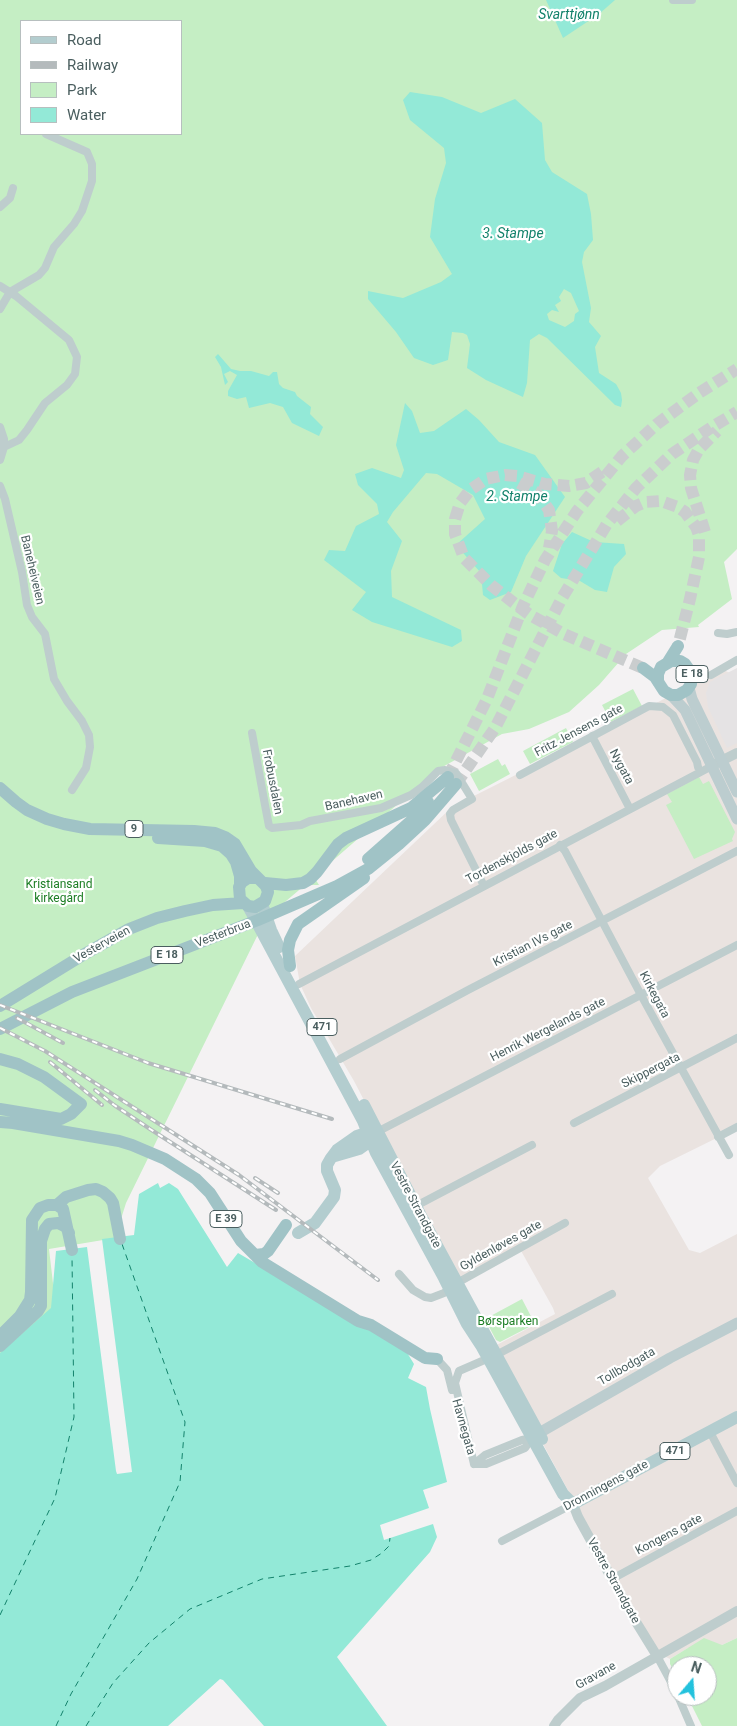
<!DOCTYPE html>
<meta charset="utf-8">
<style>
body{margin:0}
#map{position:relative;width:737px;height:1726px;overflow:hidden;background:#f4f2f3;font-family:Roboto,sans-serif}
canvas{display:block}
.legend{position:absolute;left:20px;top:20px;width:162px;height:115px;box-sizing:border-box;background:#fff;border:1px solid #b7bfbf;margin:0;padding:6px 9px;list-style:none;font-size:15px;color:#4a5e5f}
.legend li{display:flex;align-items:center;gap:10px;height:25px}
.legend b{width:25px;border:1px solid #b7bfbf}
.north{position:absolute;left:667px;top:1656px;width:50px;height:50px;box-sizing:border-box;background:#fff;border:1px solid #b7bfbf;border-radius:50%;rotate:18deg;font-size:14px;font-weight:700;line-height:20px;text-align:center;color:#4a5e5f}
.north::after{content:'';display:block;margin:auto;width:18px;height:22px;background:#23c2dd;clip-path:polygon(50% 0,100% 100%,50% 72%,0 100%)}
</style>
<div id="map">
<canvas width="737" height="1726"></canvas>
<ul class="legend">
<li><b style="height:6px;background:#b3cdcf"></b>Road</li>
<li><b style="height:6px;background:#b4babc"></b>Railway</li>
<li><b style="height:14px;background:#c5eec4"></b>Park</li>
<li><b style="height:14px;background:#93e9d7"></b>Water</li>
</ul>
<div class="north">N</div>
</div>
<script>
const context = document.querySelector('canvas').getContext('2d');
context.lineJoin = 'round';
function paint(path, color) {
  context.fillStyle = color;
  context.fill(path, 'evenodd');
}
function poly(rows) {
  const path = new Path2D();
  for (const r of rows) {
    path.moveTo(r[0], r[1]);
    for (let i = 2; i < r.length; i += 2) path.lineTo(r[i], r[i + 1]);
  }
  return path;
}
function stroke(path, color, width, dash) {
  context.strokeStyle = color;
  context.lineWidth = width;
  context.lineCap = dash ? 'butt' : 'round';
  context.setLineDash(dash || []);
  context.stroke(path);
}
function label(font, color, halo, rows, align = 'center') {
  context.font = font + ' Roboto,sans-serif';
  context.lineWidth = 4.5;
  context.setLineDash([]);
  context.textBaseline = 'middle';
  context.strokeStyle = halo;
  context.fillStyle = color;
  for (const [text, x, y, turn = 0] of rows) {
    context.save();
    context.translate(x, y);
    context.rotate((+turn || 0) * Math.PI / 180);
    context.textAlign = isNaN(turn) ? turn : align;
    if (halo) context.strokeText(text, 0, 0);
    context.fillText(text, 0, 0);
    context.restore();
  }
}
paint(poly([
 [721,669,737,676,737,1128,660,1166,648,1178,689,1250,700,1253,737,1234,737,1638,722,1645,688,1648,670,1659,662,1655,649,1640,491,1348,555,1314,553,1308,520,1249,457,1279,354,1081,311,1008,300,984,295,956,452,807,601,732]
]), '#eae3e0');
paint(poly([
 [737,668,737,743,727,748,708,707,706,693,710,682]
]), '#e5e3e4');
paint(poly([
 [0,0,737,0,737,549,724,562,732,599,698,625,699,627,662,630,626,654,599,685,569,712,529,729,502,734,437,770,314,877,319,885,305,885,266,918,126,1203,115,1238,49,1249,56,1309,0,1359],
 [21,21,181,21,181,134,21,134],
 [633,689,642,706,611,722,602,705],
 [566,728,573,742,530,764,523,751],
 [498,759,502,766,505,764,510,774,479,791,470,774],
 [699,777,703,784,709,781,735,832,732,839,733,841,694,859,666,805,672,802,667,794],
 [522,1299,535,1324,500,1342,496,1340,485,1319],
 [704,1638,722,1645,737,1638,737,1726,702,1726,687,1696,707,1696,707,1666,677,1666,677,1676,670,1664,670,1659]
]), '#c5eec4');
paint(poly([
 [546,0,615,0,599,14,563,38],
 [410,92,442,97,481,113,515,99,542,123,545,160,552,172,587,194,591,214,593,240,584,252,582,262,591,308,589,322,601,336,595,347,599,373,616,384,621,393,622,400,621,407,615,405,547,338,539,334,530,340,527,383,523,397,486,380,467,368,470,344,467,335,463,333,452,332,448,360,433,365,414,358,396,332,368,299,368,291,403,298,441,282,452,274,430,237,435,199,446,163,444,148,410,120,403,100],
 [564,289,571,293,579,311,575,314,574,321,565,327,549,320,547,314,552,310,559,312,555,305,561,301,559,297],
 [218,354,231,369,240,371,251,371,269,376,273,372,277,372,279,384,283,388,295,392,297,396,311,407,310,414,323,427,319,436,292,423,283,407,270,403,249,408,246,397,237,399,228,396,228,391,237,375,230,371,224,374,228,382,225,385,221,367,215,357],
 [405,403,412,411,420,433,434,431,466,409,479,420,499,442,535,455,565,497,526,556,511,592,490,600,483,595,481,573,456,545,485,519,473,495,437,474,426,473,393,512,387,522,402,541,391,571,392,597,461,630,462,641,452,647,372,622,352,610,366,592,324,560,329,550,345,551,356,526,379,514,377,504,358,485,355,474,372,468,401,478,404,470,396,445],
 [572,532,594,542,624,544,626,554,614,567,607,592,595,590,580,581,561,578,553,571,562,544],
 [158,1183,160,1188,169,1183,178,1189,227,1267,238,1253,406,1351,414,1364,408,1378,426,1387,430,1409,447,1482,423,1490,429,1508,380,1525,384,1540,433,1524,437,1537,430,1552,337,1657,387,1726,264,1726,223,1680,220,1679,168,1726,0,1726,0,1353,51,1308,56,1251,87,1247,116,1471,117,1474,132,1472,102,1239,134,1235,139,1194]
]), '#93e9d7');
stroke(poly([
 [0,1615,55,1498,74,1417,72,1256],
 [56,1726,71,1694,137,1579,180,1482,185,1422,122,1244],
 [86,1726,113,1683,149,1643,190,1609,262,1579,350,1566,371,1560,382,1553,389,1546,390,1538]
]), '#13826b', 1, [6, 5]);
stroke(poly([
 [602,472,586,483,569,486,545,484,517,476,505,475,486,479,470,490,460,503,455,519,455,534,464,558,491,585,514,603,530,615,564,634,643,668],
 [519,483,536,492,549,510,552,531,549,548],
 [617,521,636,506,645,502,661,501,678,507,685,512,696,527,699,535,699,557,690,599,678,646],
 [705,532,691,488,690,475,693,460,699,449,717,431],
 [448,777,487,699,523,606,545,560,577,511,622,456,657,424,699,393,737,369],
 [456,784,495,728,562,598,607,524,636,488,672,454,712,427,737,412]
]), '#cacdce', 12, [12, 6]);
stroke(poly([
 [673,0,692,0],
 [0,207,10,198,13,188],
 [0,286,16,296,69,340,77,357,75,374,67,385,45,403,27,430,19,440,4,447],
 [0,309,10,292,39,275,45,268,54,247,74,224,82,211,92,181,92,164,87,152,46,134],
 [0,427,4,439,4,447,0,460],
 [0,486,5,499,22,572,27,605,32,617,45,634,54,679,67,701,82,721,89,735,90,747,86,768,72,790],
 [718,633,727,634,737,632],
 [711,675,737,660],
 [252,733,265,805,269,826,272,828,301,825,310,821,381,808,411,795,422,787,438,771,445,770,456,773,472,799,453,810,450,814,451,820,484,886],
 [592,736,630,809],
 [520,775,649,706,663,707,673,715,697,762,698,767],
 [560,845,565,851,641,995,729,1155],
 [299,984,712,766],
 [340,1059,468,990,737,851],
 [574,1123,737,1038],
 [375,1133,737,945],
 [718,1137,737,1127],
 [412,1208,532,1145],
 [399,1274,413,1290,425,1297,431,1298,444,1293,457,1283,565,1223],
 [437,1359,447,1370,452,1390],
 [710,1432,737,1483],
 [474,1464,455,1383,459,1371,496,1355,612,1294],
 [474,1464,486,1464,525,1448,532,1438],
 [474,1464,485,1455,522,1440,532,1438],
 [502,1541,573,1504],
 [612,1579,737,1511],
 [657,1656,677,1693],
 [678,1696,691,1726]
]), '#becdcd', 8);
stroke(poly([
 [715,764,737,753],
 [573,1504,578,1517,633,1617,657,1656],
 [554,1726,558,1720,580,1698,605,1686,737,1611]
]), '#becdcd', 10);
stroke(poly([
 [689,688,692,699,737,792],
 [671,695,685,710,737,819],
 [532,1438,539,1433,670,1358,737,1323]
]), '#bccdcf', 11);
stroke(poly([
 [262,904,271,930,279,947],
 [248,906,363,1121,376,1153,444,1278,467,1324,482,1347,563,1494,573,1504],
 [364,1105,421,1216,542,1439],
 [335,1156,359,1149,366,1144,369,1136],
 [298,1233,315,1223,334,1197,335,1190,327,1171,327,1165,331,1158,337,1150,357,1136,363,1134,369,1136],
 [573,1504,737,1417]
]), '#b3cdcf', 12);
stroke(poly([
 [668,662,678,646],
 [643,668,655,677,664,691,671,695,678,695,687,690,691,684,692,674,685,664,680,661,671,661,661,667,658,674,658,682],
 [0,788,16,802,27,810,47,819,64,824,90,829,194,831,215,833,225,837,235,844,251,871,266,886,268,892,265,901,255,907,248,906,240,899,239,887,242,882,248,878,257,878],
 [158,838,205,841,222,846,231,854,236,862,240,876,240,885],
 [368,859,411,821,428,802],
 [265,883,286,885,303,883,310,879,317,872,338,844,346,838,411,808,448,777],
 [290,966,288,950,290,940,298,924,364,878],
 [0,1006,83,955,129,929,157,918,185,911,213,905,243,903],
 [0,1029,72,992,258,920,337,886,368,869,399,844,425,820,456,784],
 [0,1059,18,1064,44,1077,81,1104,71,1114,61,1119,0,1109],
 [0,1122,13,1123,119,1141,132,1145,165,1159,196,1179,210,1193,241,1241,262,1262,358,1321,371,1325,425,1358,437,1359],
 [57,1205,66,1197,88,1190,96,1189,103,1192,110,1198,113,1203,120,1239],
 [255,1255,264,1254,268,1251,286,1225],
 [0,1336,20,1316,30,1300,31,1292,32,1220,40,1208,48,1205,57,1205,63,1209,72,1250],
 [0,1346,38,1311,41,1306,41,1241,45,1229,49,1224,58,1223,66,1227,69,1233]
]), '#a0c3c6', 12);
const rail = poly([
 [0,1005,148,1063,332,1119],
 [17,1018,63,1043],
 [0,1028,45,1051,239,1175,378,1280],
 [50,1062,102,1105],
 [95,1090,114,1105,150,1129,276,1210],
 [255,1178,278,1193]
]);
stroke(rail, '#b4babc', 4);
stroke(rail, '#fff', 2, [5.5]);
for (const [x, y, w] of [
 [692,674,32],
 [134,829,18],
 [167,955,32],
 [322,1027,30],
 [226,1219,32],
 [675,1451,30]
]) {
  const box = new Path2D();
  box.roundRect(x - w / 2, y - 8.5, w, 17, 4);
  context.fillStyle = '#fff';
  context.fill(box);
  stroke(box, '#4a5e5f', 1);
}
label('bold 11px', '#4a5e5f', null, [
 ["E 18",692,674],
 ["9",134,829],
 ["E 18",167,955],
 ["471",322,1027],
 ["E 39",226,1219],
 ["471",675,1451]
]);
label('12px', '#4a5e5f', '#fff', [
 ["Baneheiveien",32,570,77],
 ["Fritz Jensens gate",579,731,-28],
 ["Nygata",621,767,62],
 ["Frobusdalen",272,782,79],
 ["Banehaven",354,801,-13],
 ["Tordenskjolds gate",512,857,-28],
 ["Vesterbrua",223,934,-21],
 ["Kristian IVs gate",533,944,-27],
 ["Vesterveien",102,945,-29],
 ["Kirkegata",654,995,62],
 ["Henrik Wergelands gate",548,1030,-27],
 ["Skippergata",651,1071,-27],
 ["Vestre Strandgate",415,1205,62],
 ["Gyldenløves gate",501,1246,-29],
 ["Tollbodgata",627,1367,-30],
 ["Havnegata",463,1427,74],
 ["Dronningens gate",606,1486,-28],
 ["Kongens gate",669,1535,-28],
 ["Vestre Strandgate",613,1581,61],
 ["Gravane",596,1676,-29]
]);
label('12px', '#1d7e25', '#fff', [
 ["Kristiansand",59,885],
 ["kirkegård",59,899],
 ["Børsparken",508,1322]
]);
label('italic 14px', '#13826b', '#fff', [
 ["Svarttjønn",569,15],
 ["3. Stampe",513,234],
 ["2. Stampe",517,497]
]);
</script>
